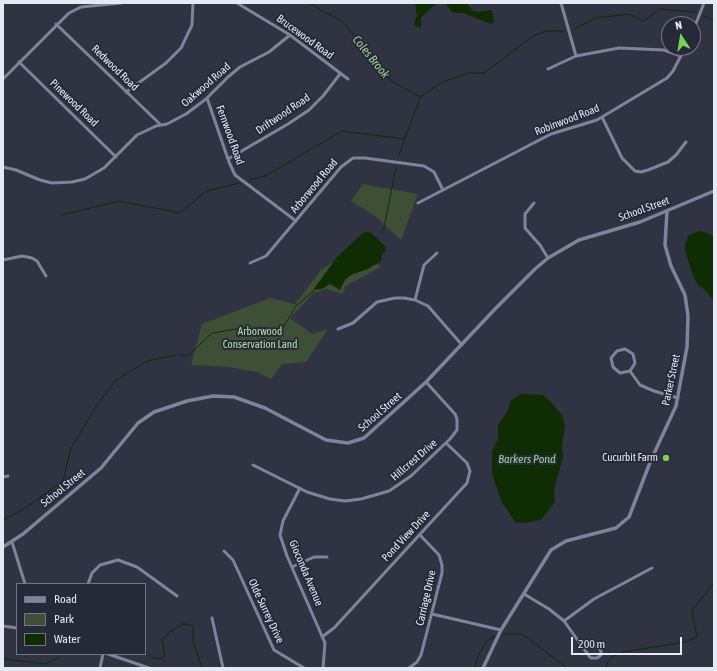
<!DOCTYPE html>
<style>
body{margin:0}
#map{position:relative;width:717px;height:671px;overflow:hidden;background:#303342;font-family:"Asap Condensed",sans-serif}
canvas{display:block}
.frame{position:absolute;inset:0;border:4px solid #e7e9f3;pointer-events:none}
.legend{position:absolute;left:16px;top:583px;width:130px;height:72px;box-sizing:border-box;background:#262938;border:1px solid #737683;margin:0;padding:5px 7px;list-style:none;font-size:12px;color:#e7e9f3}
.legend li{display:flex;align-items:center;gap:8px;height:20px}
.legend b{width:20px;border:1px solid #737683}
.north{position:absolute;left:661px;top:16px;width:40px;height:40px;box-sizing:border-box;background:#262938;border:1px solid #737683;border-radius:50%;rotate:348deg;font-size:11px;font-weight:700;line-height:16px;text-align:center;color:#e7e9f3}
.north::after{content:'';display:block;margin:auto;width:14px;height:18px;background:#79d157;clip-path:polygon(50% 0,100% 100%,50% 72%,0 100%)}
.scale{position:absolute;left:571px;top:637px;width:111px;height:18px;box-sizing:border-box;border:2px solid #e7e9f3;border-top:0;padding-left:5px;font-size:12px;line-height:14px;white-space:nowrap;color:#e7e9f3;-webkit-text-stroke:3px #262938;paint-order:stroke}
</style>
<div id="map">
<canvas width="717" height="671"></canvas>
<div class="frame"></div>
<ul class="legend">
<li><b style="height:5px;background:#7f849b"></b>Road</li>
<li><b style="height:11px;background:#3d5036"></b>Park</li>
<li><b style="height:11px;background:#0f2d02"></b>Water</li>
</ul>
<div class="north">N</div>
<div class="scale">200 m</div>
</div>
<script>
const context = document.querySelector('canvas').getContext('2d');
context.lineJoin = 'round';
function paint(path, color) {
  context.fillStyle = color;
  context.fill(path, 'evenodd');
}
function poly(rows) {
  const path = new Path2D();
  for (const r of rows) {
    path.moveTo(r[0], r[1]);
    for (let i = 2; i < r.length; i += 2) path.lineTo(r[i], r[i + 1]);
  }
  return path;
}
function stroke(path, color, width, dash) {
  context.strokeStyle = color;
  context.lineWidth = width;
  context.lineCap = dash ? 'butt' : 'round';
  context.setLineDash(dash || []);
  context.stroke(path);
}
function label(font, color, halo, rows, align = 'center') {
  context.font = font + ' "Asap Condensed",sans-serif';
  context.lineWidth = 4;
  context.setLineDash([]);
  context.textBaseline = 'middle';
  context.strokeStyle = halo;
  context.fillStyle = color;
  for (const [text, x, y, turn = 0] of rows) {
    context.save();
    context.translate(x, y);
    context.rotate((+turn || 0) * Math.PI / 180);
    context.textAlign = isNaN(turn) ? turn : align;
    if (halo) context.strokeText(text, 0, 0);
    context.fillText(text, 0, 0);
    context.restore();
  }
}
paint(poly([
 [363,184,418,194,401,240,375,216,351,201],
 [363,244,375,264,382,266,344,287,345,290,342,294,326,289,314,293,290,318,312,334,328,329,306,362,282,364,271,379,257,372,229,367,191,365,202,324,270,298,295,304,322,269]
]), '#3d5036');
paint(poly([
 [415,3,437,3,421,17,421,27,419,28,414,25,417,15],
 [445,3,466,3,473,11,477,12,492,10,494,22,491,24,463,13,453,13],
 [700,231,710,234,714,237,714,301,703,288,698,285,693,276,685,251,685,244,689,235],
 [367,232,370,232,385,246,386,251,382,254,381,261,368,269,351,275,345,280,340,290,330,284,322,289,313,290,337,257,363,233],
 [521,394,543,395,549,400,562,415,565,426,562,446,563,457,554,490,555,502,541,520,523,523,515,522,501,501,492,473,492,451,498,439,498,425,509,409,510,401]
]), '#0f2d02');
stroke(poly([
 [308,3,340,20,373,56,380,69,391,81,420,97,442,82,469,73,484,73,533,36,546,31,564,31],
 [704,16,714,20],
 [574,29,596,18,629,14,644,21,659,9,695,12],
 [399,155,420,98],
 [249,180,265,176,342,131,404,139],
 [62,215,119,201,180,213,206,191,239,183],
 [381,233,384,228,396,167],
 [180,355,189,355,212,333,243,328,281,331,296,306,314,291],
 [3,520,24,509,63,481,71,448,97,405,115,381,147,361,176,355],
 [502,634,522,634,567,668],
 [145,652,153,658,162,659,165,655,162,641,168,633,183,624,191,625,193,627,193,641,202,668],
 [3,659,46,664,58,658,62,654],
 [475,668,478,656,486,642,494,636],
 [605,668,608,662,613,656,623,652,685,642,697,637,692,612,694,608,714,583]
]), '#0f2d02', 1);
stroke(poly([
 [237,3,290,35,348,79],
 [561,3,576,56],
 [56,24,161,125],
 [693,31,704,3],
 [19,62,116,157],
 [548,69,576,56,619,48,664,50,681,56],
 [3,79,69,13,81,7,121,3],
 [126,92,166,63,181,48,192,25,193,3],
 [207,98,229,162,235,175,296,221],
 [602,117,622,158,635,171,641,172,648,170,668,162,676,155,686,142],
 [228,159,288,124,309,110,323,96,340,74],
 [3,167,16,170,40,180,52,183,72,182,85,179,104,168,137,135,156,126,167,124,186,114,206,99,228,77,240,67,269,52,290,35],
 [418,203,551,134,597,120,667,78,673,71,685,48],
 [534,203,525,214,525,228,540,245,548,258],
 [3,260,22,256,32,258,37,261,46,276],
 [250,263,266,256,341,167,353,158,365,158,424,166,434,172,443,190],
 [415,300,424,265,437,253],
 [338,329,353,323,377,302,395,298,404,298,415,300,428,306,462,345],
 [630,371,620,373,613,367,611,358,617,351,625,349,633,354,635,363,630,371,640,385,654,391,678,398],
 [253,465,307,492,330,499,345,501,361,499,389,491,411,476,450,439,457,430,457,419,455,414,426,382],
 [3,477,8,476],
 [300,488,283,521,280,535,287,556,325,643,323,668],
 [12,542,25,584],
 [224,551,233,560,274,650,304,668],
 [292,567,314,557,327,557],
 [88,584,92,573,100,565,118,560,137,567,177,596],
 [524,594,549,609,564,621,589,656,591,658,597,658,601,655,601,651,597,646,582,646],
 [432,614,501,630],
 [212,618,223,668],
 [564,621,594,599,652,568],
 [3,626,17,628],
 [322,637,334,628,467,483,470,471,467,463,446,443],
 [108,654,149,668],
 [100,668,103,654],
 [409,668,417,662,421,655,442,573,442,565,439,555,420,535]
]), '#7f849b', 3);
stroke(poly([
 [3,547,23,534,101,468,138,423,154,412,187,401,213,396,234,397,265,408,326,440,348,443,364,438,426,382,496,308,535,269,548,258,579,240,640,222,714,191],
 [483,668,501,630,551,550,566,541,616,528,629,517,651,460,676,406,687,347,688,316,685,295,671,266,665,245,667,211]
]), '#7f849b', 3.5);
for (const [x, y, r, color] of [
 [666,458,4,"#79d157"]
]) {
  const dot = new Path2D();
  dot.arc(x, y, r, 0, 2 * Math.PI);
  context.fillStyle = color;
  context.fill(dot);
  stroke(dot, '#262938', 1.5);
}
label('11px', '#e7e9f3', '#262938', [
 ["Brucewood Road",305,37,36],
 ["Redwood Road",115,68,44],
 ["Oakwood Road",206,85,-41],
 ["Pinewood Road",74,103,44],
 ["Driftwood Road",283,114,-34],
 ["Robinwood Road",567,120,-21],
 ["Fernwood Road",230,135,70],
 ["Arborwood Road",314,186,-50],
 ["School Street",644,209,-20],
 ["Parker Street",671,380,-78],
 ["School Street",380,412,-41],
 ["Hillcrest Drive",414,460,-41],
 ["School Street",63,488,-39],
 ["Pond View Drive",406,536,-47],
 ["Gioconda Avenue",306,573,67],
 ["Carriage Drive",426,598,-77],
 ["Olde Surrey Drive",266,611,65]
]);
label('11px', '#afe29d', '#262938', [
 ["Arborwood",260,332],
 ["Conservation Land",260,345]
]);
label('11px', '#e7e9f3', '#262938', [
 ["Cucurbit Farm",658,458]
], 'right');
label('italic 12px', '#9fd28d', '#262938', [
 ["Coles Brook",371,57,51],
 ["Barkers Pond",527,459]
]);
</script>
